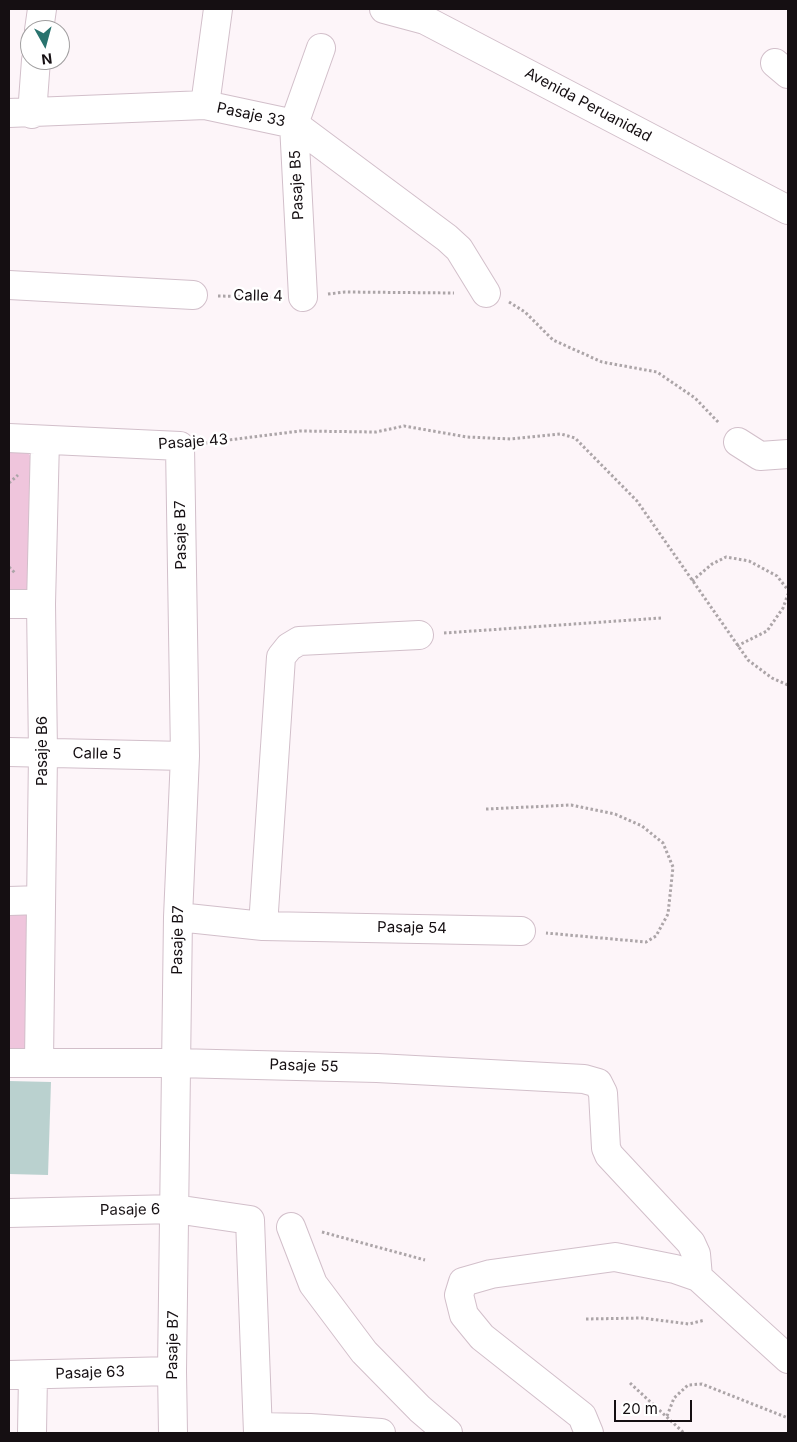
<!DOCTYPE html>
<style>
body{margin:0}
#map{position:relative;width:797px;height:1442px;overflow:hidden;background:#fdf5f9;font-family:Inter,sans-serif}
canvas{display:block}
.frame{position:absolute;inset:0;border:10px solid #150f12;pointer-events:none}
.north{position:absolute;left:20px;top:20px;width:50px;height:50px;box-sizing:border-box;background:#fff;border:1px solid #a19fa0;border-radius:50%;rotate:173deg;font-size:14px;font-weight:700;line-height:20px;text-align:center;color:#150f12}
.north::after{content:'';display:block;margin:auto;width:18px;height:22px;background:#29736e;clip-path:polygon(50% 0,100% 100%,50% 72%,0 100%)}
.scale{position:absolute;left:614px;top:1400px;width:78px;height:22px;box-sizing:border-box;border:2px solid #150f12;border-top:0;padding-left:6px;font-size:15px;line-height:18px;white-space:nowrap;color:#150f12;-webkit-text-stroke:4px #fff;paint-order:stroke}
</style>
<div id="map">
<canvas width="797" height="1442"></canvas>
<div class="frame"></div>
<div class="north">N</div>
<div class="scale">20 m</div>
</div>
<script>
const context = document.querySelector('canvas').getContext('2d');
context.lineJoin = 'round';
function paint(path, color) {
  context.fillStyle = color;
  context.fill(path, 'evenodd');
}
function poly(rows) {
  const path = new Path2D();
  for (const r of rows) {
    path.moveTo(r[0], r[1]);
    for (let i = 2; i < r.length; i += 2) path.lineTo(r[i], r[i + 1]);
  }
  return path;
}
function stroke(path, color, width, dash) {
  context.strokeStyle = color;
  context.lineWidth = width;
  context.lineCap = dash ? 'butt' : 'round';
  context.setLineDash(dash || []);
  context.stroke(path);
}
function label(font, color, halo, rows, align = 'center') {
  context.font = font + ' Inter,sans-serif';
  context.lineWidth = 5;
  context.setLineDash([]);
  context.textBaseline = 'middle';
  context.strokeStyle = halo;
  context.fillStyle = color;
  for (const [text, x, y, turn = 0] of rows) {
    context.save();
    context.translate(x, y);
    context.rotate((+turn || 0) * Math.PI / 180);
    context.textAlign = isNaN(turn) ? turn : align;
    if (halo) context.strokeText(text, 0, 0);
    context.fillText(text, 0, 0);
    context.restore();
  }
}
paint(poly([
 [9,451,27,452,34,460,31,591,9,597],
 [24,911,28,919,28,1056,9,1056,9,912]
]), '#efc5dc');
paint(poly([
 [9,1081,51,1082,48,1175,9,1174]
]), '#bad1cf');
const minor = poly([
 [384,9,425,20,788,210],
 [39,30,42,9],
 [775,63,788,74],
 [205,105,218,9],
 [9,113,205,105,294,124,447,238,459,249,486,293],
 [32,114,36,60],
 [9,285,193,295],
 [303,297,294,124,321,48],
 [9,438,180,446,185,756,178,917,172,1371,173,1433],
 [738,442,760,456,788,454],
 [9,604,41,604],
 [9,752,185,756],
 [9,901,41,900],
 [178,917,263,926,521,931],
 [263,926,281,657,289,647,299,641,419,635],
 [39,1061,43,753,41,604,45,440],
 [9,1063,176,1063,377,1068,584,1079,598,1083,603,1093,606,1148,609,1155,691,1243,696,1254,698,1277],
 [9,1213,175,1209,250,1220,258,1433],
 [291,1227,313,1284,364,1352,420,1409,448,1433],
 [9,1375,172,1371],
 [258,1427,310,1428,381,1433],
 [32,1433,33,1375],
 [589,1433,582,1416,482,1337,464,1315,459,1295,463,1282,491,1274,615,1257,675,1269,698,1277,788,1359]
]);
stroke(minor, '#d2bfca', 30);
stroke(poly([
 [328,294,345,292,454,293],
 [218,296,277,297],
 [509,302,525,312,553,340,602,362,657,372,695,398,719,423],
 [205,443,300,431,376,432,404,426,467,437,511,439,561,434,575,438,637,501,748,660,772,678,788,685],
 [9,483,18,475],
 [9,567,15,573],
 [692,581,712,564,726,557,749,561,777,576,788,590],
 [444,633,661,618],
 [737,646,767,631,783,608,788,594],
 [486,809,571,805,615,814,642,826,663,843,673,867,668,914,656,936,646,942,546,933],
 [322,1232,425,1260],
 [586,1319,642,1318,689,1324,705,1320],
 [630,1383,684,1433],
 [667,1416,674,1398,688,1385,702,1384,788,1418]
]), '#aca5a8', 3, [2.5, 2.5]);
stroke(minor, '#fff', 28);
label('15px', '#150f12', '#fff', [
 ["Avenida Peruanidad",588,105,28],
 ["Pasaje 33",251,115,12],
 ["Pasaje B5",297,185,-93],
 ["Calle 4",258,296,1],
 ["Pasaje 43",193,442,-4],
 ["Pasaje B7",181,535,-91],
 ["Pasaje B6",42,751,-90],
 ["Calle 5",97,754,1],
 ["Pasaje 54",412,928,1],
 ["Pasaje B7",178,940,-89],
 ["Pasaje 55",304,1066,2],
 ["Pasaje 6",130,1210,-1],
 ["Pasaje B7",173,1345,-89],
 ["Pasaje 63",90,1373,-2]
]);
</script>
